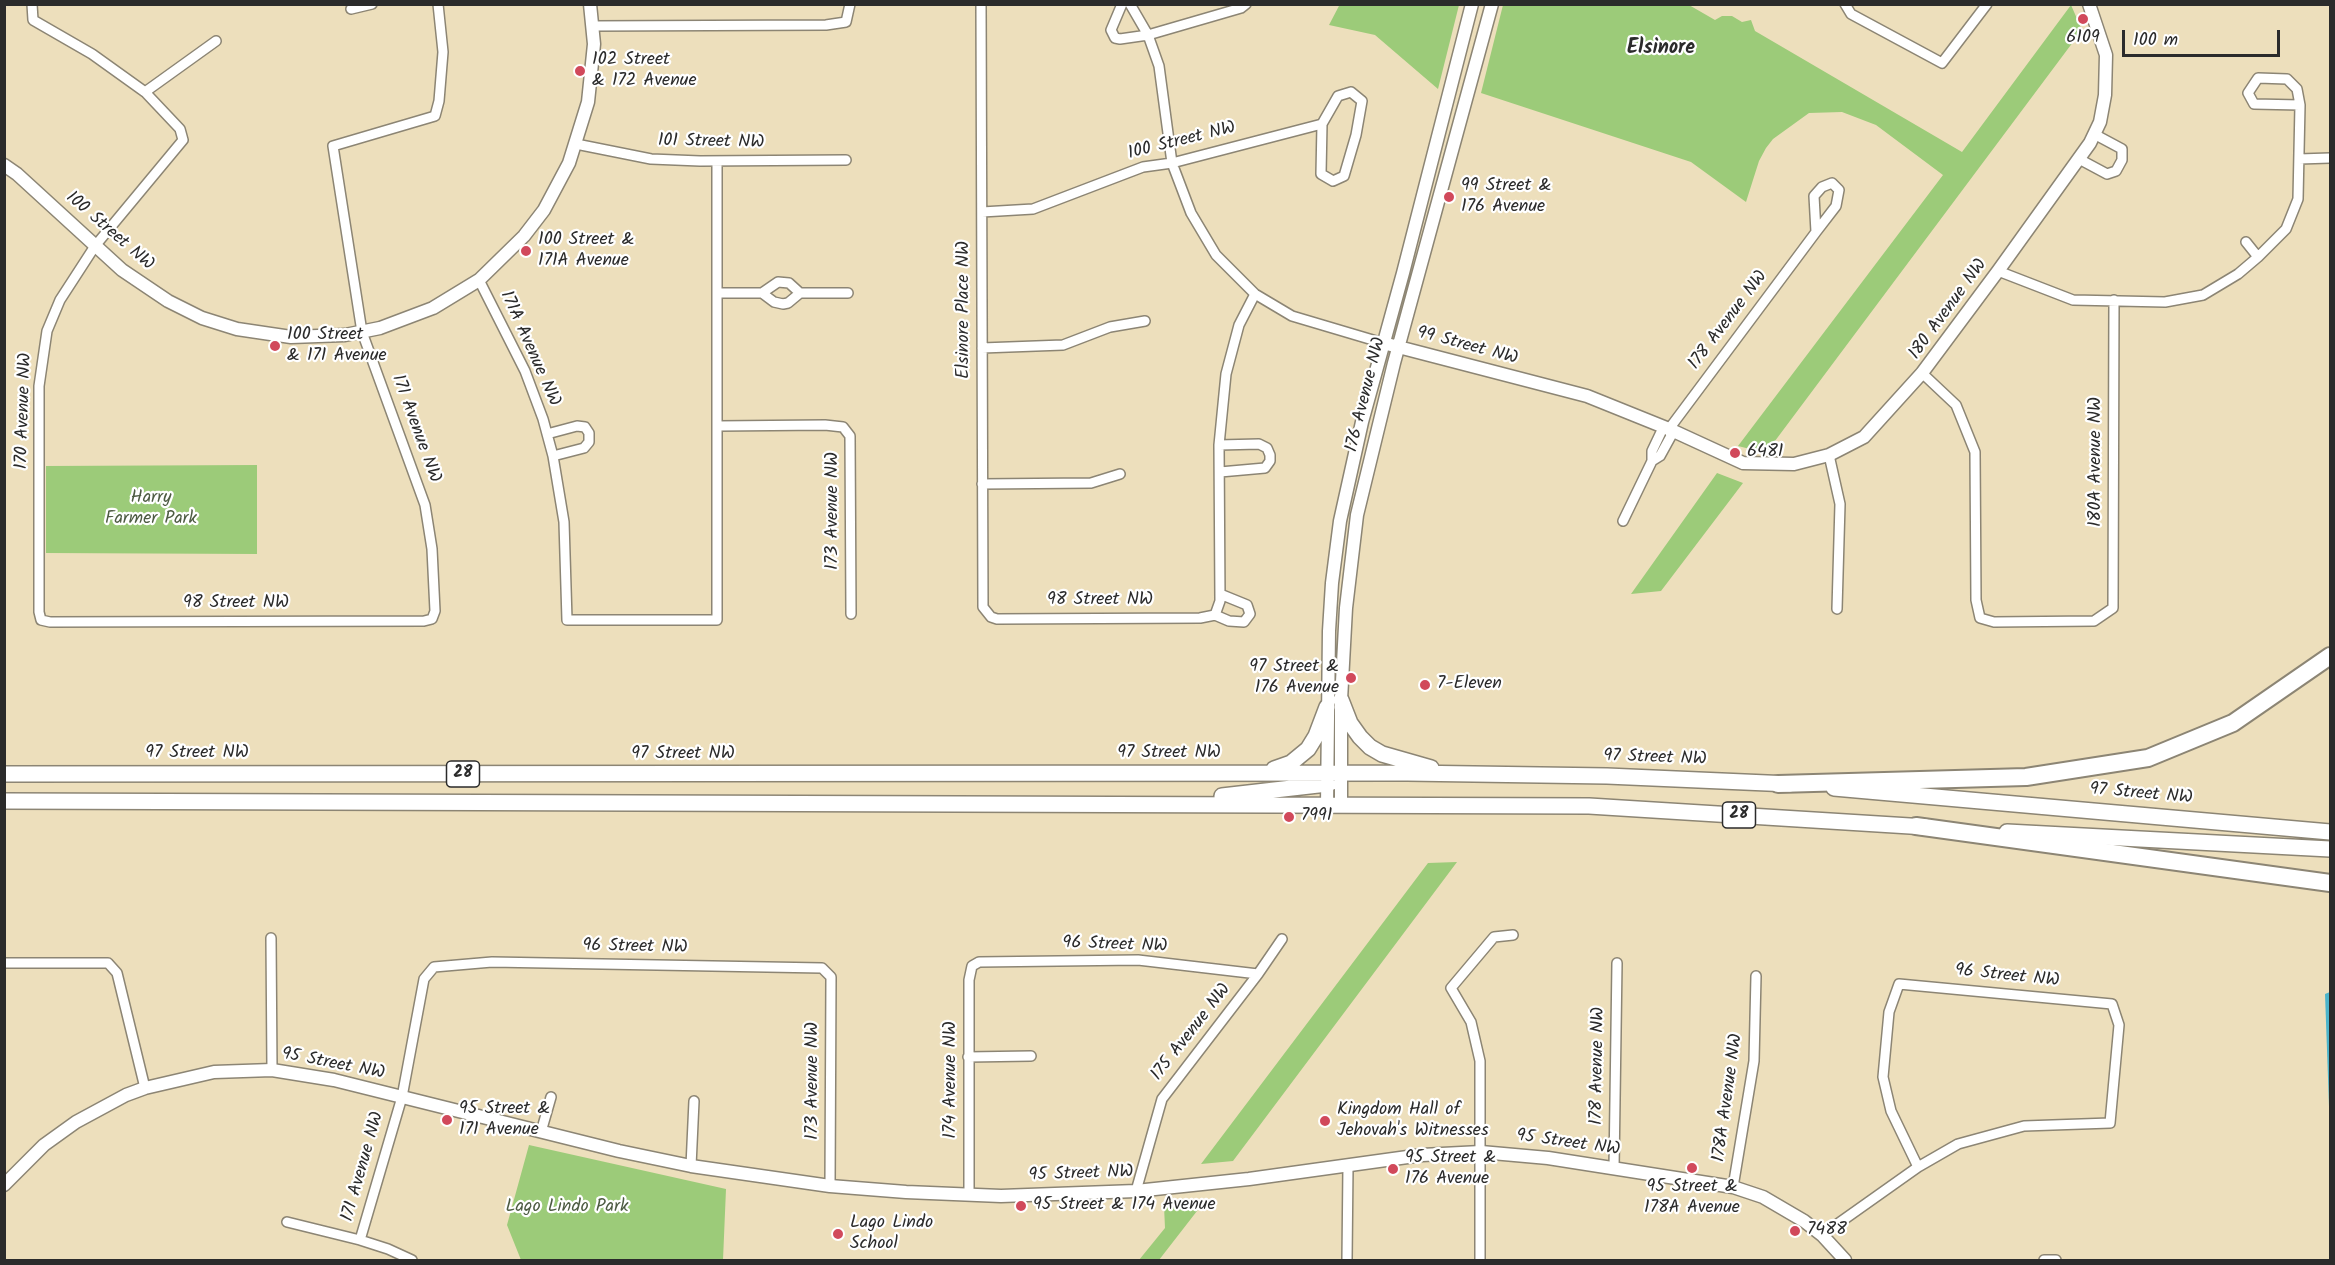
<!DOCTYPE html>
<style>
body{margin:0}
#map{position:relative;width:2335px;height:1265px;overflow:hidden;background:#eddfbc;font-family:Kalam,sans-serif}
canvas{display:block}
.frame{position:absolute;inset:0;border:6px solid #2b2b2b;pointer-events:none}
.scale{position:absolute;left:2122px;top:30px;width:158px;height:27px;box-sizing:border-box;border:3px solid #2b2b2b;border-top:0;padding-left:8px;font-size:18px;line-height:21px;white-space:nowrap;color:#2b2b2b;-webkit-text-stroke:4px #fff;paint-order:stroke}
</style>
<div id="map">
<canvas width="2335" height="1265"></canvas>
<div class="frame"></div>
<div class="scale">100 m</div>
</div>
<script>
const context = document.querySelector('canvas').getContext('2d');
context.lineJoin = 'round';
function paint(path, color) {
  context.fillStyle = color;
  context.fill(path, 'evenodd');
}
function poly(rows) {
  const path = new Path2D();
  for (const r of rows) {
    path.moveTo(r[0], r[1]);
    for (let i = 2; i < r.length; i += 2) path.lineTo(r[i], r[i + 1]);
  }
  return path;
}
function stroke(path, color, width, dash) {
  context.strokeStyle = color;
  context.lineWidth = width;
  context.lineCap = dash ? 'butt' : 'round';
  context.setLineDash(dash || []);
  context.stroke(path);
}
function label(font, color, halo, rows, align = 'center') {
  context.font = font + ' Kalam,sans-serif';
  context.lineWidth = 4.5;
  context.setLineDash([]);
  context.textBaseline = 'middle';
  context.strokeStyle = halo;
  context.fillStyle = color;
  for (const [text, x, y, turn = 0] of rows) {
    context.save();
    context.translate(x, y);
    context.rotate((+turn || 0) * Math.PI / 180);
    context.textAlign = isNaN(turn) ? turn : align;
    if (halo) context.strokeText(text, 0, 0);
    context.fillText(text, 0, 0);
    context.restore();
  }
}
paint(poly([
 [1340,4,1459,5,1438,89,1375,35,1329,25],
 [1503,5,1689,5,1715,20,1722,16,1732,16,1742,22,1751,20,1755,31,1962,152,2071,5,2082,30,1766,453,1738,446,1943,175,1876,125,1842,112,1809,113,1773,139,1766,148,1759,161,1746,202,1691,162,1481,93],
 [257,465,257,554,46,553,46,466],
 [1717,473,1743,483,1661,591,1631,594],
 [1457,862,1233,1161,1201,1164,1428,863],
 [529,1145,726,1189,723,1260,521,1260,507,1225],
 [1204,1202,1159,1260,1139,1260,1165,1228,1164,1206]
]), '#9ccb79');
paint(poly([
 [2330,992,2330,1108,2329,1106,2325,994]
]), '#4bb4ca');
const minor = poly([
 [32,4,33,20,92,54,145,92,180,129,183,140,95,246,60,300,47,331,39,386,39,612,41,620,50,622,424,621,432,619,435,611,432,549,425,505,362,332,333,146,435,116,439,101,443,52,438,4],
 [981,4,983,607,991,617,997,619,1200,618,1215,615],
 [1122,4,1111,30,1115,38,1120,39,1148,35,1241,8,1246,4],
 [1130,4,1148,35,1159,66,1172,163,1191,213,1216,255,1255,294,1292,316,1383,343],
 [1845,4,1851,14,1942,63,1987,4],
 [351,9,372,4],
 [593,26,826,25,846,22,850,4],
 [145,92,216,41],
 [1351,92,1362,101,1356,135,1344,176,1333,181,1321,174,1322,124,1338,96,1351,92],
 [576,144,651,159,700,161,846,160],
 [2079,159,2107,174,2116,171,2122,160,2122,149,2094,134],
 [2299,159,2330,158],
 [982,212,1033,209,1143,167,1172,163,1322,124],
 [2246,242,2258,257],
 [1998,271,2073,300,2165,302,2203,295,2238,274,2258,257,2286,229,2298,199,2300,105,2297,89,2287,79,2258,78,2248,93,2254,104,2300,105],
 [479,280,525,371,543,419,553,456,564,522,567,620,717,620,717,161],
 [718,293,762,293,778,282,789,283,800,293,848,293],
 [762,293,774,302,783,304,788,303,800,293],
 [982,348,1063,345,1110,327,1145,321],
 [1922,373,1956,405,1975,452,1976,600,1980,618,1994,622,2094,621,2113,608,2114,300],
 [718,426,825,425,843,427,850,436,851,614],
 [1669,429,1816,232,1836,206,1839,190,1832,183,1822,187,1814,196,1816,232],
 [547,434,577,426,585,427,589,433,589,442,584,448,553,456],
 [1219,445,1259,444,1267,448,1270,455,1270,461,1265,468,1220,472],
 [1829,455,1840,504,1837,609],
 [1652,461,1660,456,1671,436,1669,429],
 [982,484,1091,483,1120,474],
 [1623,521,1652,461,1652,451,1662,430,1669,429],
 [1215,615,1220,601,1219,445,1226,374,1239,325,1255,294],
 [1215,615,1229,621,1244,622,1250,614,1247,605,1220,594],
 [271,938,272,1070],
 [4,963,108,963,117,973,145,1088],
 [968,1057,1031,1056],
 [541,1132,551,1097],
 [691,1166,694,1101],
 [1614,1168,1617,963],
 [1733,1187,1754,1061,1756,976],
 [1136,1191,1162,1099,1258,974,1282,939],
 [969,1195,969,980,972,966,979,962,1138,960,1258,974],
 [287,1222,360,1240,388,1249,412,1260],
 [1822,1235,1918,1167,1958,1144,2024,1126,2110,1123,2119,1025,2112,1004,1899,984,1889,1012,1883,1077,1891,1111,1918,1167],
 [360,1240,402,1097,424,979,434,967,492,962,822,968,831,977,830,1186],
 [1347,1260,1348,1166],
 [1480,1260,1480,1061,1471,1022,1451,988,1494,937,1513,935],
 [2044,1260,2056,1260]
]);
const tertiary = poly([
 [4,165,17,174,122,270,168,301,202,318,237,329,291,337,345,335,380,328,433,308,479,280,524,236,544,210,569,163,588,102,594,44,590,4],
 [1383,343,1587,396,1669,429,1743,463,1794,464,1829,455,1864,437,1922,373,1998,271,2090,143,2100,122,2105,95,2106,55,2089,4],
 [1327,805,1329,631,1332,583,1340,521,1362,422,1403,273,1472,4],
 [1341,805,1341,700,1346,608,1357,515,1394,363,1492,4],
 [4,1185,44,1145,76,1122,126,1095,145,1088,214,1072,272,1070,334,1080,619,1151,691,1166,830,1186,906,1192,1001,1196,1136,1191,1249,1179,1422,1155,1481,1152,1548,1158,1733,1187,1763,1197,1804,1221,1822,1235,1845,1260]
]);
const primary = poly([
 [1341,700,1350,723,1360,737,1370,747,1382,754,1431,768],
 [1274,769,1291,763,1308,749,1316,736,1327,707],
 [4,774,1407,773,1607,776,1790,784],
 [1834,788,2330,832],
 [1222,796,1327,784,1337,780,1341,774],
 [4,801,1589,806,1926,827],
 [2007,832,2330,849]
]);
const motorway = poly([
 [1778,784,2026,777,2148,758,2233,723,2330,656],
 [1916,826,2330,883]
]);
stroke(minor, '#8c8574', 12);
stroke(tertiary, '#8c8574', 15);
stroke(primary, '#8c8574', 18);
stroke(motorway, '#8c8574', 20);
stroke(minor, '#fff', 9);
stroke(tertiary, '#fff', 12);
stroke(primary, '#fff', 15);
stroke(motorway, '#fff', 16);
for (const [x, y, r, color] of [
 [2083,19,6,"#d1495b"],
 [580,71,6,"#d1495b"],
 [1449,197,6,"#d1495b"],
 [526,251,6,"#d1495b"],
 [275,346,6,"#d1495b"],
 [1735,453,6,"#d1495b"],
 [1351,678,6,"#d1495b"],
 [1425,685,6,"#d1495b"],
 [1289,817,6,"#d1495b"],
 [447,1120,6,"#d1495b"],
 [1325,1121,6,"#d1495b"],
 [1692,1168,6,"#d1495b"],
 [1393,1169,6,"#d1495b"],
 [1021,1206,6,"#d1495b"],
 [1795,1231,6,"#d1495b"],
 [838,1234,6,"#d1495b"]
]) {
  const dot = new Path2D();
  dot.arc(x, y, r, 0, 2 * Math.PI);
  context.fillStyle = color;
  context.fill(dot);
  stroke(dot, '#fff', 2);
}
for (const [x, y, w] of [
 [463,774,33],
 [1739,815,33]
]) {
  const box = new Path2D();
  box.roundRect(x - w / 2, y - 13, w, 26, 4.5);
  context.fillStyle = '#fff';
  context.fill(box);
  stroke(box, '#2b2b2b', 1.5);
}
label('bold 16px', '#2b2b2b', null, [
 ["28",463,774],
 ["28",1739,815]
]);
label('18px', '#2b2b2b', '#fff', [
 ["6109",2083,39,"center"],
 ["102 Street",592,61],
 ["& 172 Avenue",592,82],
 ["99 Street &",1461,187],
 ["176 Avenue",1461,208],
 ["100 Street &",538,241],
 ["171A Avenue",538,262],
 ["100 Street",287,336],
 ["& 171 Avenue",287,357],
 ["6481",1747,453],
 ["97 Street &",1339,668,"right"],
 ["176 Avenue",1339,689,"right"],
 ["7-Eleven",1437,685],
 ["7991",1301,817],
 ["95 Street &",459,1110],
 ["171 Avenue",459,1131],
 ["Kingdom Hall of",1337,1111],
 ["Jehovah's Witnesses",1337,1132],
 ["95 Street &",1405,1159],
 ["176 Avenue",1405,1180],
 ["95 Street &",1692,1188,"center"],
 ["178A Avenue",1692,1209,"center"],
 ["95 Street & 174 Avenue",1033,1206],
 ["Lago Lindo",850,1224],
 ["School",850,1245],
 ["7488",1807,1231]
], 'left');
label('18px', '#2b2b2b', '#fff', [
 ["100 Street NW",1182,142,-14],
 ["101 Street NW",711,143,1],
 ["100 Street NW",109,232,41],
 ["Elsinore Place NW",965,310,-90],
 ["180 Avenue NW",1949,310,-54],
 ["178 Avenue NW",1729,321,-53],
 ["99 Street NW",1467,347,15],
 ["171A Avenue NW",529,349,66],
 ["176 Avenue NW",1367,395,-76],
 ["170 Avenue NW",25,411,-88],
 ["171 Avenue NW",415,429,70],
 ["180A Avenue NW",2097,462,-90],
 ["173 Avenue NW",834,511,-90],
 ["98 Street NW",1100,601],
 ["98 Street NW",236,604],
 ["97 Street NW",197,754],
 ["97 Street NW",1169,754],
 ["97 Street NW",683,755],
 ["97 Street NW",1655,759,2],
 ["97 Street NW",2141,795,5],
 ["96 Street NW",1115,946,2],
 ["96 Street NW",635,948,1],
 ["96 Street NW",2007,977,6],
 ["175 Avenue NW",1192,1033,-52],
 ["95 Street NW",333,1065,11],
 ["178 Avenue NW",1599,1066,-89],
 ["174 Avenue NW",952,1080,-90],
 ["173 Avenue NW",814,1081,-90],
 ["178A Avenue NW",1729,1098,-82],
 ["95 Street NW",1568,1144,8],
 ["171 Avenue NW",364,1167,-74],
 ["95 Street NW",1081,1175,-2]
]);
label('18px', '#4d5b42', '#fff', [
 ["Harry",151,499],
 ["Farmer Park",151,520],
 ["Lago Lindo Park",567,1208]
]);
label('bold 20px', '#2b2b2b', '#fff', [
 ["Elsinore",1661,50]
]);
</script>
